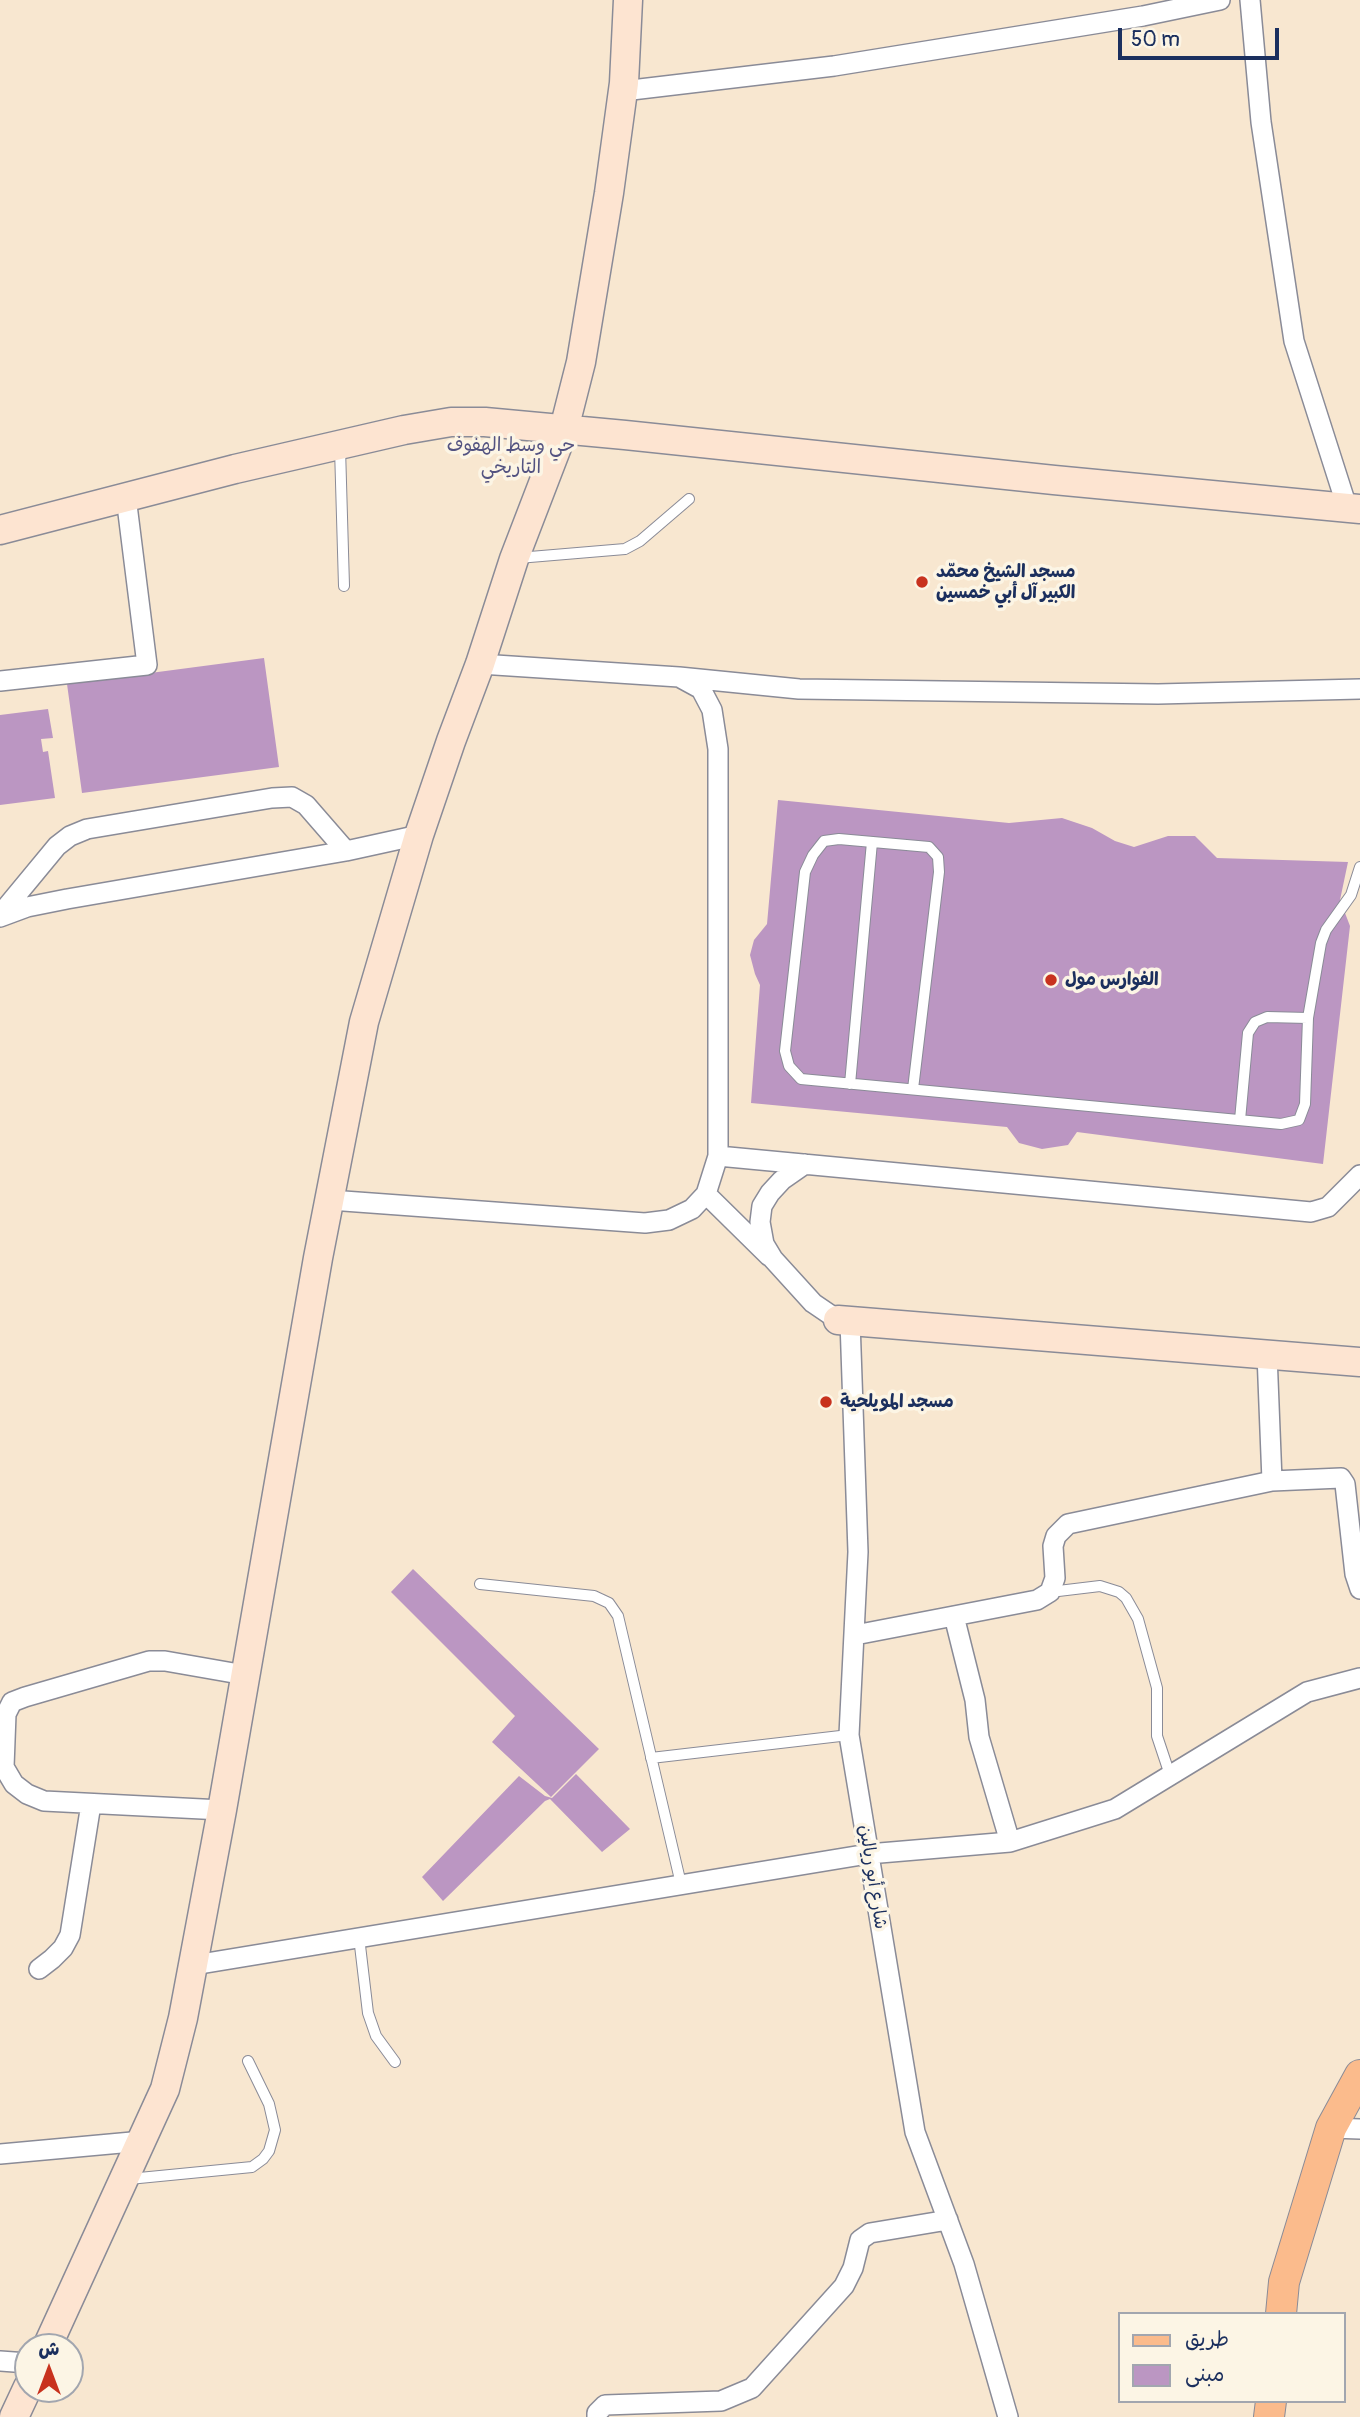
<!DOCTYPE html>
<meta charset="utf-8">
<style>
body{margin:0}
#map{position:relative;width:1360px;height:2417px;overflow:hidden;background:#f8e7d0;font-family:Pangolin,"Playpen Sans Arabic",sans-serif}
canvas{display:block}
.legend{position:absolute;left:1118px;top:2312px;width:228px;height:91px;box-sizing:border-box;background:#fcf5e5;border:2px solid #a2a6af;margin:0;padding:9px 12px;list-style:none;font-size:21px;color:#1b2f5e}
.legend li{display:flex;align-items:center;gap:14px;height:35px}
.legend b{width:35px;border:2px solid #a2a6af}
.north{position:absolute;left:14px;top:2333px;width:70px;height:70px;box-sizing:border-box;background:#fcf5e5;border:2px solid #a2a6af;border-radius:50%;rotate:0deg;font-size:19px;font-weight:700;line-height:28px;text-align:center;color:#1b2f5e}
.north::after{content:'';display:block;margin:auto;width:24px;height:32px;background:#c8321e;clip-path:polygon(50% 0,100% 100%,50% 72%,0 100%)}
.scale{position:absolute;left:1118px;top:28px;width:161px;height:32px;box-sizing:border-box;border:4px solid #1b2f5e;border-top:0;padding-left:9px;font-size:21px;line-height:24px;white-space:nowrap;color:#1b2f5e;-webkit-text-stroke:5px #fcf5e5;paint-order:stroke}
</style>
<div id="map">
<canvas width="1360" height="2417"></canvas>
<ul class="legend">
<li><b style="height:9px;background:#fbbb8c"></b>طريق</li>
<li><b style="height:19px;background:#bb96c2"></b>مبنى</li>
</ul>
<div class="north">ش</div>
<div class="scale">50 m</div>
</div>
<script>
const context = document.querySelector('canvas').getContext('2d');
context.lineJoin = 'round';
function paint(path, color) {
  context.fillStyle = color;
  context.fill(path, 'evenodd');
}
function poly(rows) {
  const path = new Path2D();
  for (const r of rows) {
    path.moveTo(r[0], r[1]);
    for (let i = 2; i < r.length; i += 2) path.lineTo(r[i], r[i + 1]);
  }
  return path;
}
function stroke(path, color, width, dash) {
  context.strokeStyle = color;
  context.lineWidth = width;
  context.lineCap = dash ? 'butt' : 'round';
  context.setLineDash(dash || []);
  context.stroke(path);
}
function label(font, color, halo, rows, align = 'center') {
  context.font = font + ' Pangolin,"Playpen Sans Arabic",sans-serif';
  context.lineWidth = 7;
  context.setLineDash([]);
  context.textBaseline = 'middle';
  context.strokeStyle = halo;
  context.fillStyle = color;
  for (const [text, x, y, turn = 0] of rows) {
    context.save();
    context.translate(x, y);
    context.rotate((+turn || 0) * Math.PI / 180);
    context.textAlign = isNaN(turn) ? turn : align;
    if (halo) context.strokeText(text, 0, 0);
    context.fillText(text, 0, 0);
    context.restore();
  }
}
paint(poly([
 [264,658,279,767,82,793,67,684],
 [48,709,53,738,41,739,43,752,48,751,55,798,0,805,0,715],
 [778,800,1009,823,1062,818,1092,828,1115,841,1134,847,1168,836,1195,836,1217,858,1348,862,1340,900,1350,926,1323,1164,1077,1132,1068,1145,1042,1149,1019,1143,1007,1127,751,1103,760,985,755,974,750,955,754,940,767,924],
 [413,1569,599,1749,551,1797,492,1742,515,1716,391,1592],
 [576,1774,630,1829,602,1852,550,1799,545,1801,443,1901,422,1877,519,1776,545,1796,552,1798]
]), '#bb96c2');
const lane = poly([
 [340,448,344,586],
 [518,558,625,549,640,541,689,499],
 [850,1084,872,842],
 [913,1089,939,872,938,857,929,847,839,839,824,841,813,855,805,872,785,1051,789,1066,801,1079,1281,1124,1299,1120,1305,1104,1308,1018,1321,943,1326,930,1351,895,1360,867],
 [1240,1120,1248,1033,1255,1022,1267,1017,1308,1018],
 [480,1584,594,1596,609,1603,618,1616,681,1884],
 [1050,1592,1100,1586,1119,1592,1126,1598,1138,1619,1157,1688,1157,1736,1170,1775],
 [651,1758,849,1735],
 [359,1937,368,2013,376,2036,395,2062],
 [129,2179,252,2167,263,2159,269,2151,275,2130,269,2104,248,2061]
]);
const street = poly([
 [1250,0,1261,122,1294,341,1347,507],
 [623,91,834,66,1143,16,1220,0],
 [480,664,679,677,799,689,1158,694,1360,689],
 [679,677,701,689,712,710,718,749,718,1156,1311,1212,1328,1207,1360,1175],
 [0,681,147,665,126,497],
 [0,915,57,846,70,836,87,829,272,798,292,797,306,805,346,851],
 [0,917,27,907,67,899,346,851,419,835],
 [805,1164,782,1180,770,1193,762,1206,760,1222,764,1244,773,1259,813,1303,838,1320],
 [706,1194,769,1256],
 [330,1200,645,1223,669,1220,692,1209,706,1194,718,1156],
 [850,1321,858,1552,849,1735,915,2132,964,2264,1008,2417],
 [1267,1354,1272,1481],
 [954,1616,975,1700,979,1737,1010,1842],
 [855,1635,1037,1600,1050,1592,1055,1578,1053,1546,1056,1536,1068,1524,1272,1481,1341,1478,1345,1484,1355,1574,1360,1589],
 [222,1810,44,1801,27,1794,14,1784,4,1767,6,1714,12,1702,25,1697,149,1661,165,1661,245,1675],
 [194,1965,868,1854,1010,1842,1115,1809,1307,1692,1360,1678],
 [39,1969,52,1959,63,1948,70,1935,91,1804],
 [1331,2128,1360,2129],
 [0,2154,143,2141],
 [0,2361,28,2363],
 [597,2417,597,2413,605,2405,721,2401,752,2388,844,2286,853,2268,860,2240,870,2233,948,2220]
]);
const secondary = poly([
 [0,530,235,469,404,430,451,422,485,422,625,435,1054,480,1360,509],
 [838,1320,1360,1362],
 [47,2347,165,2089,183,2018,222,1810,318,1258,364,1022,419,835,451,741,480,664,514,559,564,429,581,362,609,193,624,83,628,0],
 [14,2417,28,2387]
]);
const primary = poly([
 [1281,2314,1284,2282,1331,2128,1360,2075],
 [1269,2417,1271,2401]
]);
stroke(lane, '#8a8b97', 12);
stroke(street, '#8a8b97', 22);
stroke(secondary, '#8a8b97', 31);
stroke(primary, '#8a8b97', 32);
stroke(lane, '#fff', 10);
stroke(street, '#fff', 19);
stroke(secondary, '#fde4d1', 28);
stroke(primary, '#fbbb8c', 30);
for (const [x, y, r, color] of [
 [922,582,7,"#c8321e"],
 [1051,980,7,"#c8321e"],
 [826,1402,7,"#c8321e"]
]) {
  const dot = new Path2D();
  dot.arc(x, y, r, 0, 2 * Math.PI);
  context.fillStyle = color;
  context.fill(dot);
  stroke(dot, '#fcf5e5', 2.5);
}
label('bold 18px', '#1b2f5e', '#fcf5e5', [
 ["مسجد الشيخ محمّد",936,572],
 ["الكبير آل أبي خمسين",936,593],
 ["الفوارس مول",1065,980],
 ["مسجد المويلحية",840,1402]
], 'left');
label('18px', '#1b2f5e', '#fcf5e5', [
 ["شارع أبو ريالين",872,1877,81]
]);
label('19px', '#535381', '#fcf5e5', [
 ["حي وسط الهفوف",511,446],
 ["التاريخي",511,468]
]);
</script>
